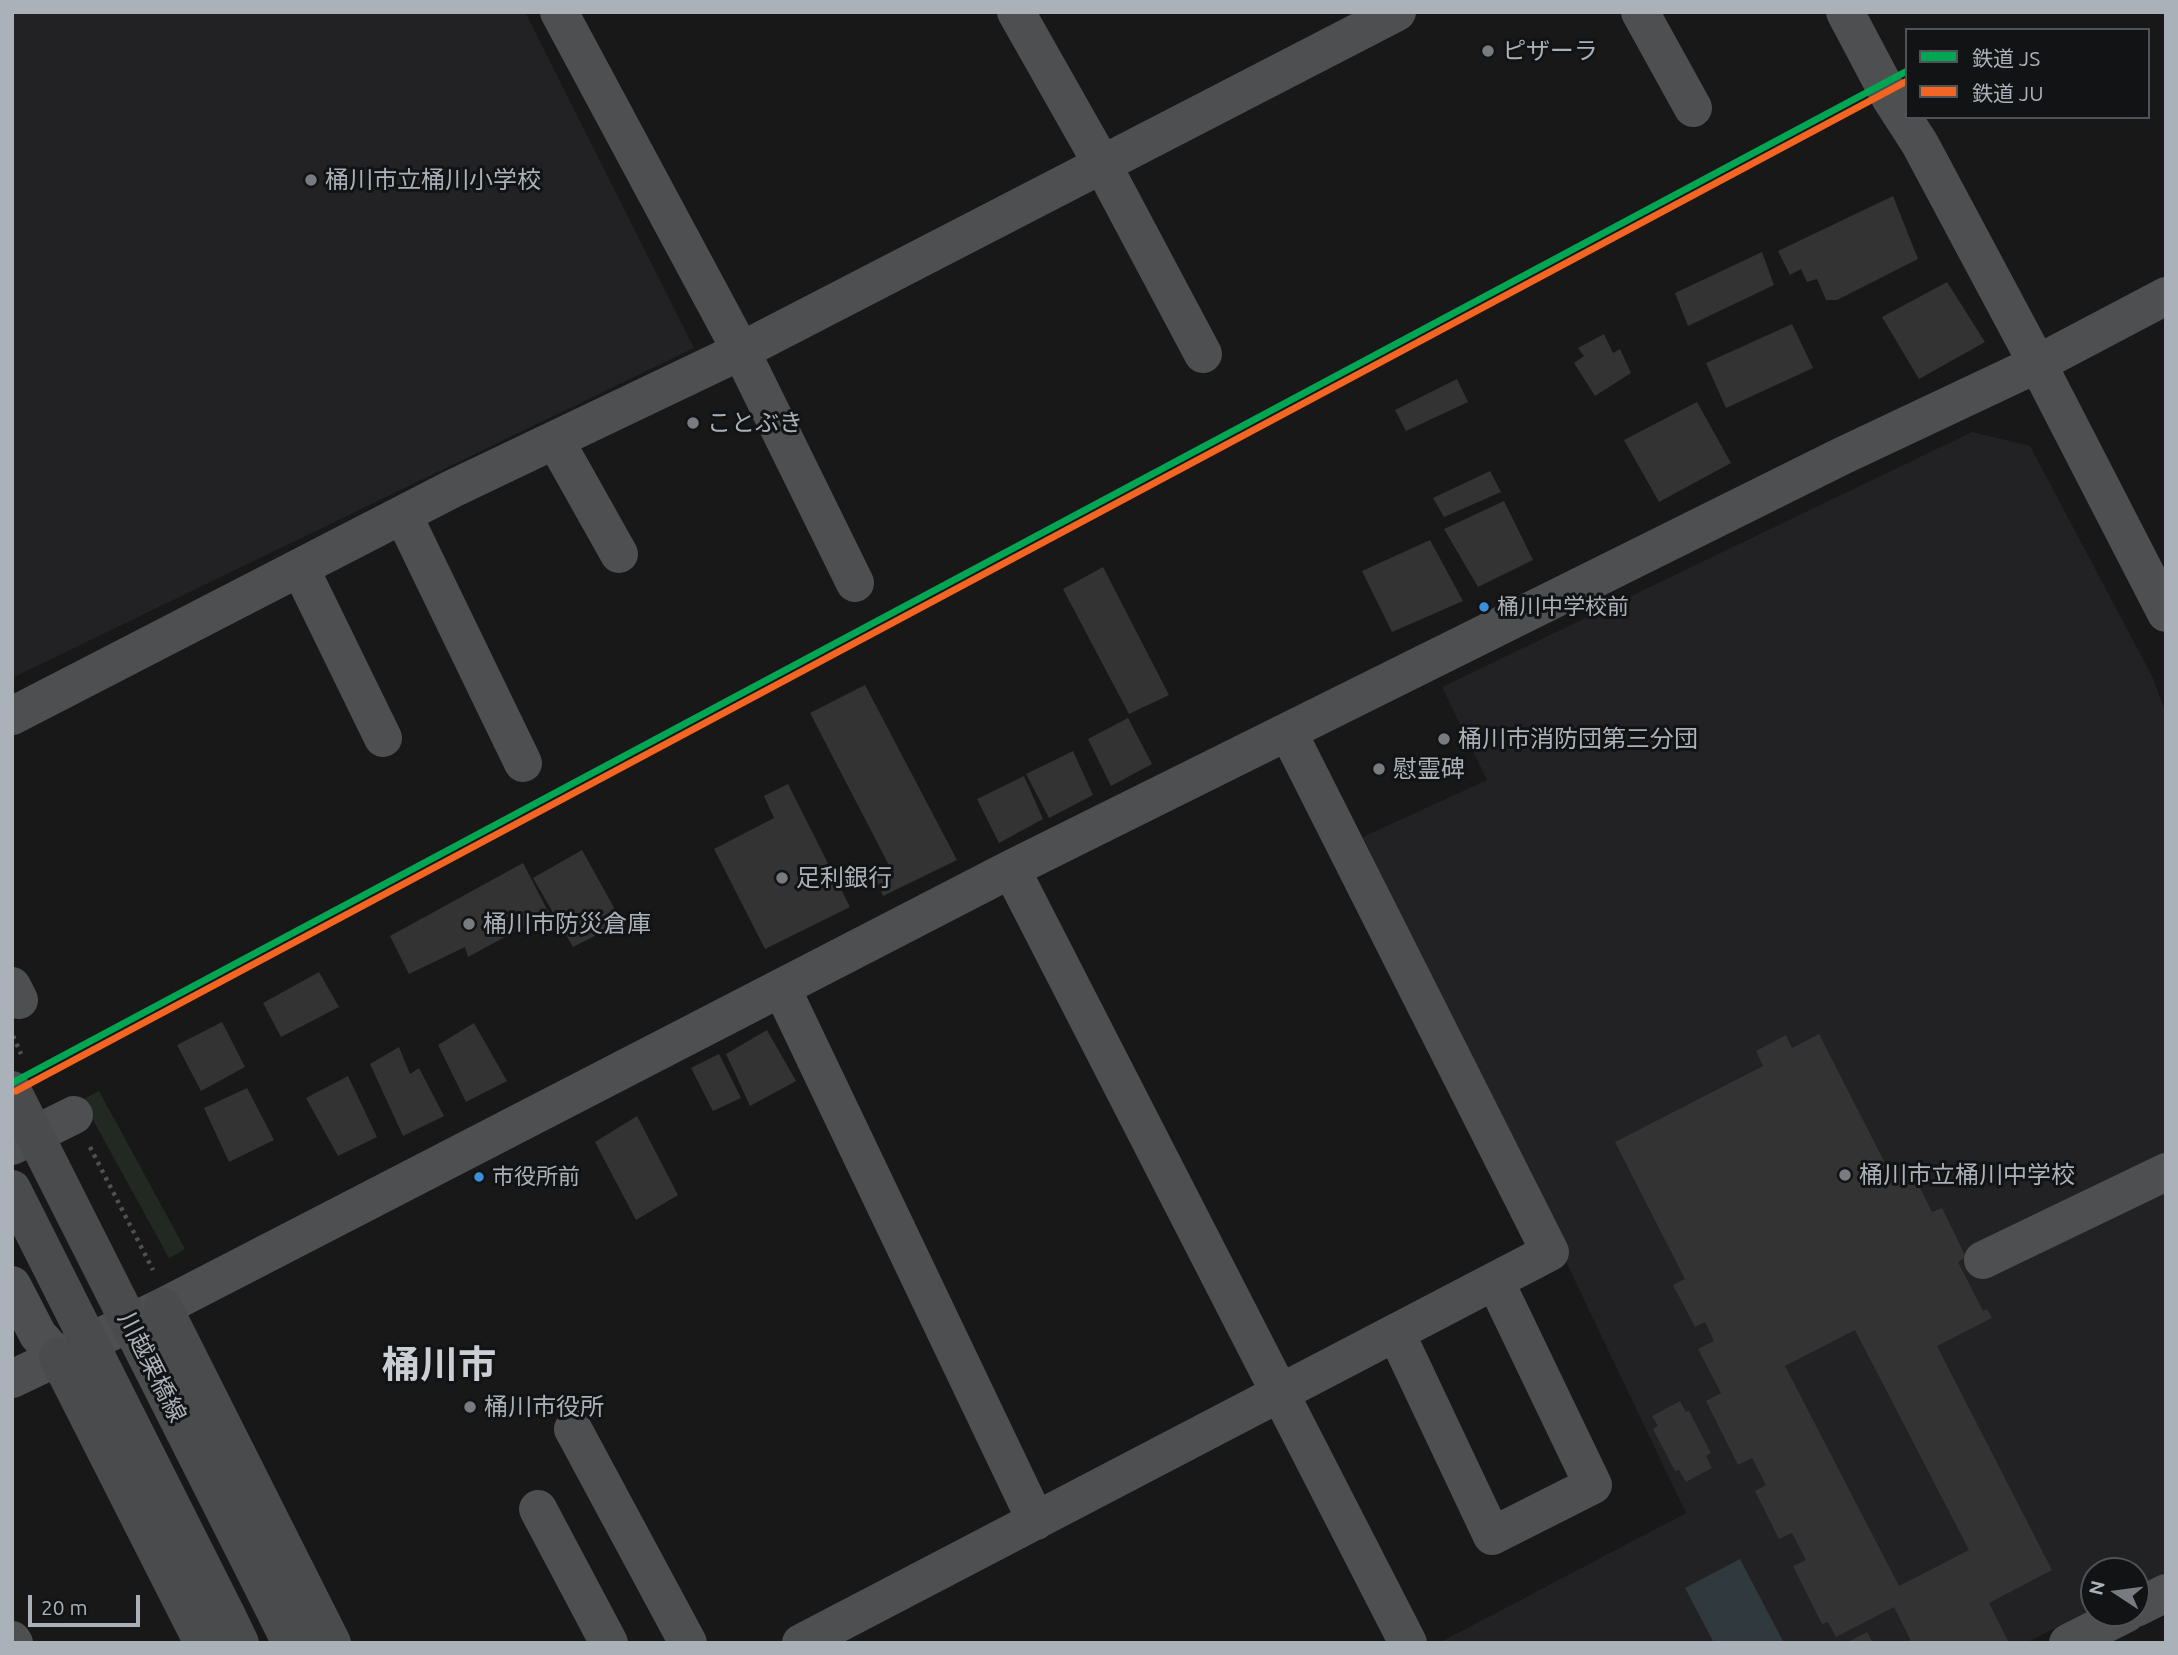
<!DOCTYPE html>
<meta charset="utf-8">
<style>
body{margin:0}
#map{position:relative;width:2178px;height:1655px;overflow:hidden;background:#181818;font-family:Ubuntu,"Noto Sans JP",sans-serif}
canvas{display:block}
.frame{position:absolute;inset:0;border:14px solid #abb1b8;pointer-events:none}
.legend{position:absolute;left:1905px;top:28px;width:245px;height:91px;box-sizing:border-box;background:#121314;border:2px solid #4f5256;margin:0;padding:9px 12px;list-style:none;font-size:21px;color:#abb1b8}
.legend li{display:flex;align-items:center;gap:14px;height:35px}
.legend b{width:35px;border:2px solid #4f5256}
.north{position:absolute;left:2080px;top:1557px;width:70px;height:70px;box-sizing:border-box;background:#121314;border:2px solid #4f5256;border-radius:50%;rotate:283deg;font-size:19px;font-weight:700;line-height:28px;text-align:center;color:#abb1b8}
.north::after{content:'';display:block;margin:auto;width:24px;height:32px;background:#787b80;clip-path:polygon(50% 0,100% 100%,50% 72%,0 100%)}
.scale{position:absolute;left:28px;top:1595px;width:112px;height:32px;box-sizing:border-box;border:4px solid #abb1b8;border-top:0;padding-left:9px;font-size:21px;line-height:24px;white-space:nowrap;color:#abb1b8;-webkit-text-stroke:5px #121314;paint-order:stroke}
</style>
<div id="map">
<canvas width="2178" height="1655"></canvas>
<div class="frame"></div>
<ul class="legend">
<li><b style="height:9px;background:#00a651"></b>鉄道 JS</li>
<li><b style="height:9px;background:#f26522"></b>鉄道 JU</li>
</ul>
<div class="north">N</div>
<div class="scale">20 m</div>
</div>
<script>
const context = document.querySelector('canvas').getContext('2d');
context.lineJoin = 'round';
function paint(path, color) {
  context.fillStyle = color;
  context.fill(path, 'evenodd');
}
function poly(rows) {
  const path = new Path2D();
  for (const r of rows) {
    path.moveTo(r[0], r[1]);
    for (let i = 2; i < r.length; i += 2) path.lineTo(r[i], r[i + 1]);
  }
  return path;
}
function stroke(path, color, width, dash) {
  context.strokeStyle = color;
  context.lineWidth = width;
  context.lineCap = dash ? 'butt' : 'round';
  context.setLineDash(dash || []);
  context.stroke(path);
}
function label(font, color, halo, rows, align = 'center') {
  context.font = font + ' Ubuntu,"Noto Sans JP",sans-serif';
  context.lineWidth = 6;
  context.setLineDash([]);
  context.textBaseline = 'middle';
  context.strokeStyle = halo;
  context.fillStyle = color;
  for (const [text, x, y, turn = 0] of rows) {
    context.save();
    context.translate(x, y);
    context.rotate((+turn || 0) * Math.PI / 180);
    context.textAlign = isNaN(turn) ? turn : align;
    if (halo) context.strokeText(text, 0, 0);
    context.fillText(text, 0, 0);
    context.restore();
  }
}
paint(poly([
 [12,12,525,12,694,348,12,678],
 [1972,432,2030,446,2153,678,2166,714,2166,1572,2136,1587,2136,1571,2094,1571,2094,1608,2026,1643,1439,1643,1686,1513,1363,837,1487,780,1442,687]
]), '#222224');
paint(poly([
 [99,1091,185,1249,169,1258,82,1100]
]), '#222922');
paint(poly([
 [1740,1559,1784,1643,1714,1643,1685,1588]
]), '#30393d');
paint(poly([
 [1893,196,1918,259,1837,300,1826,300,1817,279,1807,282,1801,269,1790,275,1778,251],
 [1762,252,1774,285,1688,326,1675,293],
 [1947,282,1985,342,1919,379,1882,317],
 [1792,324,1813,368,1726,408,1706,363],
 [1604,334,1613,353,1620,349,1631,373,1595,396,1574,363,1584,356,1578,348],
 [1457,379,1468,402,1406,431,1395,410],
 [1697,402,1731,463,1659,502,1624,440],
 [1490,471,1501,492,1444,517,1433,498],
 [1504,501,1533,560,1478,587,1444,529],
 [1430,540,1463,601,1392,632,1362,571],
 [1103,567,1169,695,1129,714,1063,589],
 [865,685,957,860,883,896,876,879,891,869,810,713],
 [1128,718,1152,764,1111,786,1088,739],
 [1073,751,1093,795,1049,818,1026,774],
 [1024,776,1043,819,999,843,977,799],
 [788,784,850,907,765,949,714,849,774,818,764,796],
 [582,850,622,922,573,947,533,878],
 [523,863,549,913,468,957,465,947,409,974,390,936],
 [319,972,339,1007,281,1037,263,1003],
 [222,1022,245,1067,201,1091,177,1045],
 [474,1023,507,1081,466,1102,438,1045],
 [767,1030,796,1081,750,1106,726,1054],
 [1819,1034,1890,1173,1908,1164,1932,1212,1942,1208,1966,1257,1958,1262,1983,1311,1987,1309,1992,1318,1937,1346,2052,1570,1989,1603,2009,1643,1912,1643,1894,1607,1836,1637,1828,1622,1822,1624,1793,1566,1806,1560,1792,1533,1779,1539,1755,1491,1766,1485,1752,1458,1738,1465,1706,1401,1721,1393,1698,1349,1714,1341,1705,1322,1695,1327,1673,1285,1685,1279,1615,1142,1763,1066,1756,1051,1786,1035,1792,1048],
 [1855,1330,1969,1550,1899,1586,1785,1366],
 [399,1047,410,1074,419,1068,444,1116,403,1136,370,1064],
 [719,1054,741,1098,713,1111,691,1068],
 [348,1076,377,1137,338,1156,306,1098],
 [247,1088,274,1140,229,1162,204,1108],
 [637,1116,678,1195,636,1220,595,1142],
 [1680,1401,1686,1412,1689,1411,1711,1453,1706,1456,1712,1468,1686,1482,1679,1470,1675,1471,1653,1429,1658,1426,1652,1416],
 [1867,1632,1873,1643,1846,1643]
]), '#333334');
stroke(poly([
 [13,1036,21,1054],
 [90,1147,153,1270]
]), '#4e5052', 4.5, [3.5, 5]);
stroke(poly([
 [559,12,741,351,855,583],
 [1016,12,1102,164,1203,354],
 [1640,12,1693,108],
 [1845,12,1891,99,1920,144,2047,382,2166,613],
 [555,440,619,554],
 [403,515,523,763],
 [300,568,383,738],
 [12,716,452,489,741,351,1397,12],
 [1011,869,1408,1643],
 [12,986,19,1000],
 [782,989,1036,1521],
 [12,1146,74,1115],
 [1983,1260,2166,1172],
 [12,1285,38,1335,58,1357],
 [1396,1333,1492,1536,1593,1485,1495,1281],
 [12,1379,163,1307,1011,869,1842,456,2037,364,2166,296],
 [573,1429,688,1643],
 [538,1509,609,1643],
 [2136,1608,2166,1593],
 [12,1640,14,1643],
 [801,1643,1550,1252,1288,732],
 [2068,1643,2127,1613]
]), '#4d4f51', 38);
stroke(poly([
 [163,1307,332,1643],
 [58,1357,203,1643],
 [265,1591,291,1643],
 [226,1614,240,1643]
]), '#4a4b4d', 38);
stroke(poly([
 [12,1090,265,1591],
 [12,1189,226,1614]
]), '#4a4b4d', 38);
stroke(poly([
 [12,1083,1907,71]
]), '#00a651', 7);
stroke(poly([
 [16,1091,1907,81]
]), '#f26522', 7);
for (const [x, y, r, color] of [
 [1488,51,7,"#787b80"],
 [311,180,7,"#787b80"],
 [693,423,7,"#787b80"],
 [1484,607,6,"#3a90db"],
 [1444,739,7,"#787b80"],
 [1379,769,7,"#787b80"],
 [782,878,7,"#787b80"],
 [469,924,7,"#787b80"],
 [1845,1175,7,"#787b80"],
 [479,1177,6,"#3a90db"],
 [470,1407,7,"#787b80"]
]) {
  const dot = new Path2D();
  dot.arc(x, y, r, 0, 2 * Math.PI);
  context.fillStyle = color;
  context.fill(dot);
  stroke(dot, '#121314', 2.5);
}
label('22px', '#abb1b8', '#121314', [
 ["桶川中学校前",1497,607],
 ["市役所前",492,1177]
], 'left');
label('24px', '#abb1b8', '#121314', [
 ["ピザーラ",1502,51],
 ["桶川市立桶川小学校",325,180],
 ["ことぶき",707,423],
 ["桶川市消防団第三分団",1458,739],
 ["慰霊碑",1393,769],
 ["足利銀行",796,878],
 ["桶川市防災倉庫",483,924],
 ["桶川市立桶川中学校",1859,1175],
 ["桶川市役所",484,1407]
], 'left');
label('24px', '#abb1b8', '#121314', [
 ["川越栗橋線",152,1367,63]
]);
label('bold 38px', '#cbcfd4', '#121314', [
 ["桶川市",439,1365]
]);
</script>
